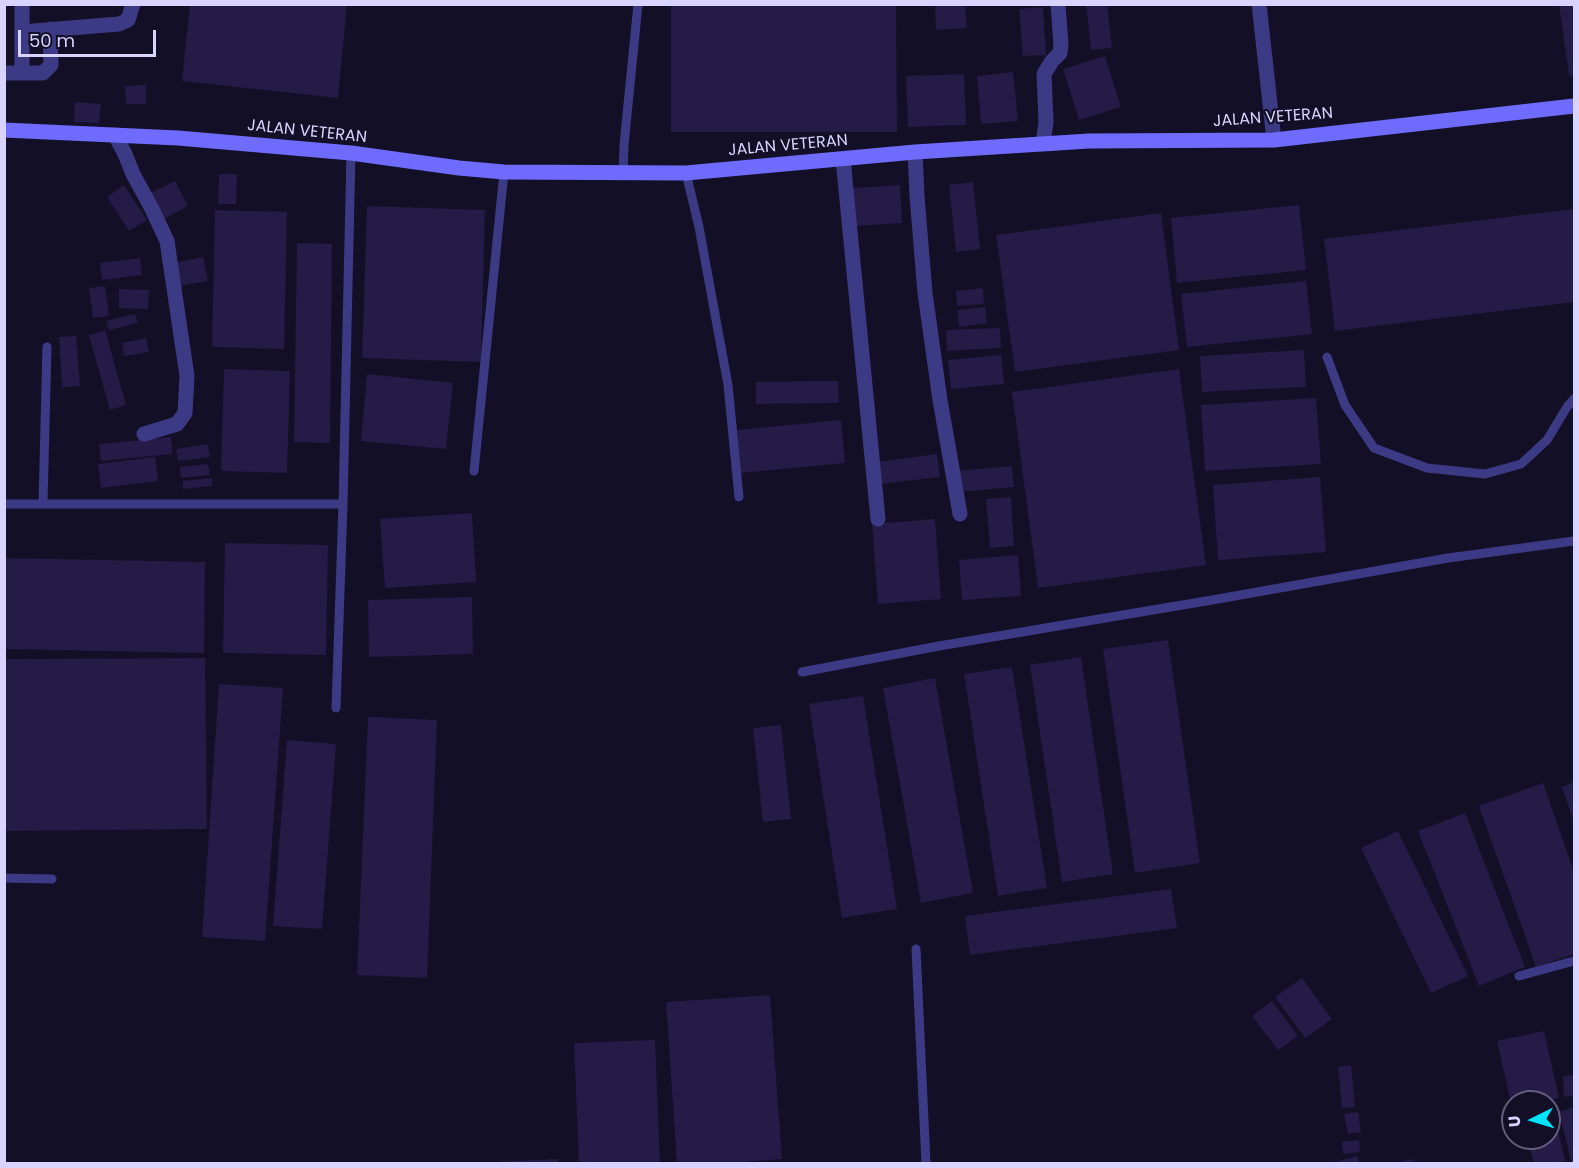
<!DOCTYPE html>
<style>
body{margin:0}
#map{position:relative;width:1579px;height:1168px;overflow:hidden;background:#130f26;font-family:Poppins,sans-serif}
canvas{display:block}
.frame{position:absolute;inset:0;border:6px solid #d9d4ff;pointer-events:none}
.north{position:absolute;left:1501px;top:1090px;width:60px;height:60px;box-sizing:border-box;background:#130f26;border:2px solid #625e7d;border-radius:50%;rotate:265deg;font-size:16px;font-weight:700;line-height:24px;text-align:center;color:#d9d4ff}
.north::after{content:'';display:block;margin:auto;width:21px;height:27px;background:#00e5ff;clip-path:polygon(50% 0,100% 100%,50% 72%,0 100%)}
.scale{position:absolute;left:18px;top:30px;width:138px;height:27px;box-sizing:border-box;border:3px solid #d9d4ff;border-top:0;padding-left:8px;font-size:18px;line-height:21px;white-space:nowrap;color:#d9d4ff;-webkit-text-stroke:4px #130f26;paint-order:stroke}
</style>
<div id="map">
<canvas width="1579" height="1168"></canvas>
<div class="frame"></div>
<div class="north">U</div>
<div class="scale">50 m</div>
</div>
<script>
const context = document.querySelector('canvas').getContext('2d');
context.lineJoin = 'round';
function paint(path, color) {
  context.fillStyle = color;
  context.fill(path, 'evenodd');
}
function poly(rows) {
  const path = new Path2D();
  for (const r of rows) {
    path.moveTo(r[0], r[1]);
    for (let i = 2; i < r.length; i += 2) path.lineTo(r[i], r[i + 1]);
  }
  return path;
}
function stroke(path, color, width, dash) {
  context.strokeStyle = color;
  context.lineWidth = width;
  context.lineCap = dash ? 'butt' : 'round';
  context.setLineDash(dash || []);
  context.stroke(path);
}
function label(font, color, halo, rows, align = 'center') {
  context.font = font + ' Poppins,sans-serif';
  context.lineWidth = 4.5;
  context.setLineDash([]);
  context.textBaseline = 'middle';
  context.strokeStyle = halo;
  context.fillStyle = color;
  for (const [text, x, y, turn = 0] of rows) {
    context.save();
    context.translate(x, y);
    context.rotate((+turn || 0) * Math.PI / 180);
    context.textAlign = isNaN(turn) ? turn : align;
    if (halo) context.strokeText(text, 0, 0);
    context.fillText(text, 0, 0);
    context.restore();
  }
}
paint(poly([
 [190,4,347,4,338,98,182,81],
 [671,4,896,4,897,132,671,132],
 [935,4,965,4,967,28,936,30],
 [1086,4,1107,4,1112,48,1091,50],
 [1559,4,1574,4,1574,75,1569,76],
 [1043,7,1046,55,1023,56,1019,9],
 [1105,56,1121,107,1079,120,1063,69],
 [1013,72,1018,121,981,124,977,76],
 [964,74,966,125,908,127,906,76],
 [146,85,146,104,126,104,125,86],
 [75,102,101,104,99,123,74,122],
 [219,174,237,174,236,204,218,204],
 [175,181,188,206,160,221,147,195],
 [973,182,980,249,956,252,949,185],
 [124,185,147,220,129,231,107,197],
 [900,185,902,223,855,226,853,188],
 [1299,205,1306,270,1177,283,1171,218],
 [367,206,485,210,481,362,362,358],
 [1574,209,1574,302,1335,331,1324,239],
 [215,210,287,212,284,349,212,347],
 [1161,213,1179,350,1015,372,996,235],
 [297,243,332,244,330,443,294,442],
 [203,257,208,281,179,286,174,263],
 [140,258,142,275,102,280,100,263],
 [1306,281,1312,334,1187,347,1181,294],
 [105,286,109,316,93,318,89,288],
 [983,288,984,304,957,306,956,291],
 [119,289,149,290,148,309,119,308],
 [985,307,987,323,959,327,957,310],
 [135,314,138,323,109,330,106,321],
 [1000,328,1001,348,947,351,946,330],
 [105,330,126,405,110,410,89,335],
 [76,336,80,386,62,387,59,337],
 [146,338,149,352,124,356,122,343],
 [1304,350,1306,387,1202,392,1200,356],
 [1001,355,1004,384,951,389,948,360],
 [224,369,290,371,287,473,221,471],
 [1179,369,1206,565,1038,588,1012,392],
 [367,374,453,383,446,449,361,441],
 [838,381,839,403,756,404,756,382],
 [1316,398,1321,464,1205,471,1201,405],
 [841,420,845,463,741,473,737,430],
 [171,437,172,454,101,461,99,444],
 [208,444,210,457,178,461,176,449],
 [937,454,940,477,880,484,877,462],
 [155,457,158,481,101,488,98,464],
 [208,464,210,475,181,478,180,467],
 [1012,466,1014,487,957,492,956,471],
 [1320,477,1326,552,1218,560,1213,485],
 [212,478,212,486,183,489,183,481],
 [1011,497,1014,546,990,548,986,499],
 [472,513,476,582,385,588,380,519],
 [935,519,941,599,878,604,872,524],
 [225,543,328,545,326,655,223,653],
 [1018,555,1021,596,962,600,959,560],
 [4,558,205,562,204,653,4,649],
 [472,597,473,654,369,657,368,600],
 [1168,640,1200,863,1135,873,1103,649],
 [1081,657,1113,874,1062,882,1030,665],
 [205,658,207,829,4,831,4,659],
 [1012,667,1047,888,998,896,964,674],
 [935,678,973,893,921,903,883,688],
 [219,684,283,688,265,941,202,937],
 [863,696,897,909,842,918,809,704],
 [368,717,437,720,427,978,357,975],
 [781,725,791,819,763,822,753,728],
 [287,740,336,744,322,929,273,926],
 [1574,782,1574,822,1562,787],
 [1543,783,1574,872,1574,954,1536,967,1479,806],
 [1465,813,1525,967,1479,986,1418,831],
 [1398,831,1468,976,1431,993,1361,848],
 [1171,889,1177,928,970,955,965,916],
 [1302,978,1332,1019,1305,1038,1275,997],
 [770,995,782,1159,717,1164,677,1164,666,1002],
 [1272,1001,1298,1036,1278,1050,1252,1016],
 [1544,1031,1559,1098,1542,1102,1513,1102,1512,1107,1497,1041],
 [655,1040,660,1164,579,1164,574,1043],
 [1351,1065,1355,1107,1342,1108,1338,1067],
 [1573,1075,1574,1096,1564,1097,1563,1076],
 [1552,1107,1566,1164,1534,1164,1528,1138,1549,1138,1549,1108],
 [1574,1107,1574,1164,1572,1164,1559,1112],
 [1358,1112,1361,1132,1348,1134,1344,1114],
 [1359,1140,1360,1152,1343,1154,1342,1142],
 [1358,1156,1359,1164,1335,1164,1335,1162],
 [558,1159,558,1164,495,1164,495,1162],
 [1413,1159,1413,1164,1402,1164,1402,1161]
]), '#241b47');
stroke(poly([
 [686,173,699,227,728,385,739,497],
 [623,174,624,145,638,4],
 [1327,357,1345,405,1374,448,1427,468,1485,474,1521,464,1547,440,1567,407,1574,399],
 [474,471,504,172],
 [43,503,47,347],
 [4,504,343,504],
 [802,672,939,646,1218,599,1448,558,1574,541],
 [336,708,343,504,351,153],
 [4,878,52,879],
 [916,949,926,1164],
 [1519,976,1574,961]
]), '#3d3a85', 9);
stroke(poly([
 [22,4,22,73],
 [1259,4,1274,140],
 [22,32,119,24,128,20,133,4],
 [4,73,43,73,51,65,50,29],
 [115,135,125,154,133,174,152,209,167,241,187,376,185,413,177,424,144,434],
 [1043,144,1046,122,1044,74,1052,61,1060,53,1061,45,1058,4],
 [915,152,917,196,925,293,940,400,960,514],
 [843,159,878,519]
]), '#3d3a85', 15);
stroke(poly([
 [4,130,178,138,351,153,459,168,504,172,686,173,915,152,1089,141,1274,140,1574,106]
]), '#6f6bff', 15);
label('16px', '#d9d4ff', '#130f26', [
 ["JALAN VETERAN",1273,118,-4],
 ["JALAN VETERAN",307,132,6],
 ["JALAN VETERAN",788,146,-5]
]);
</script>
